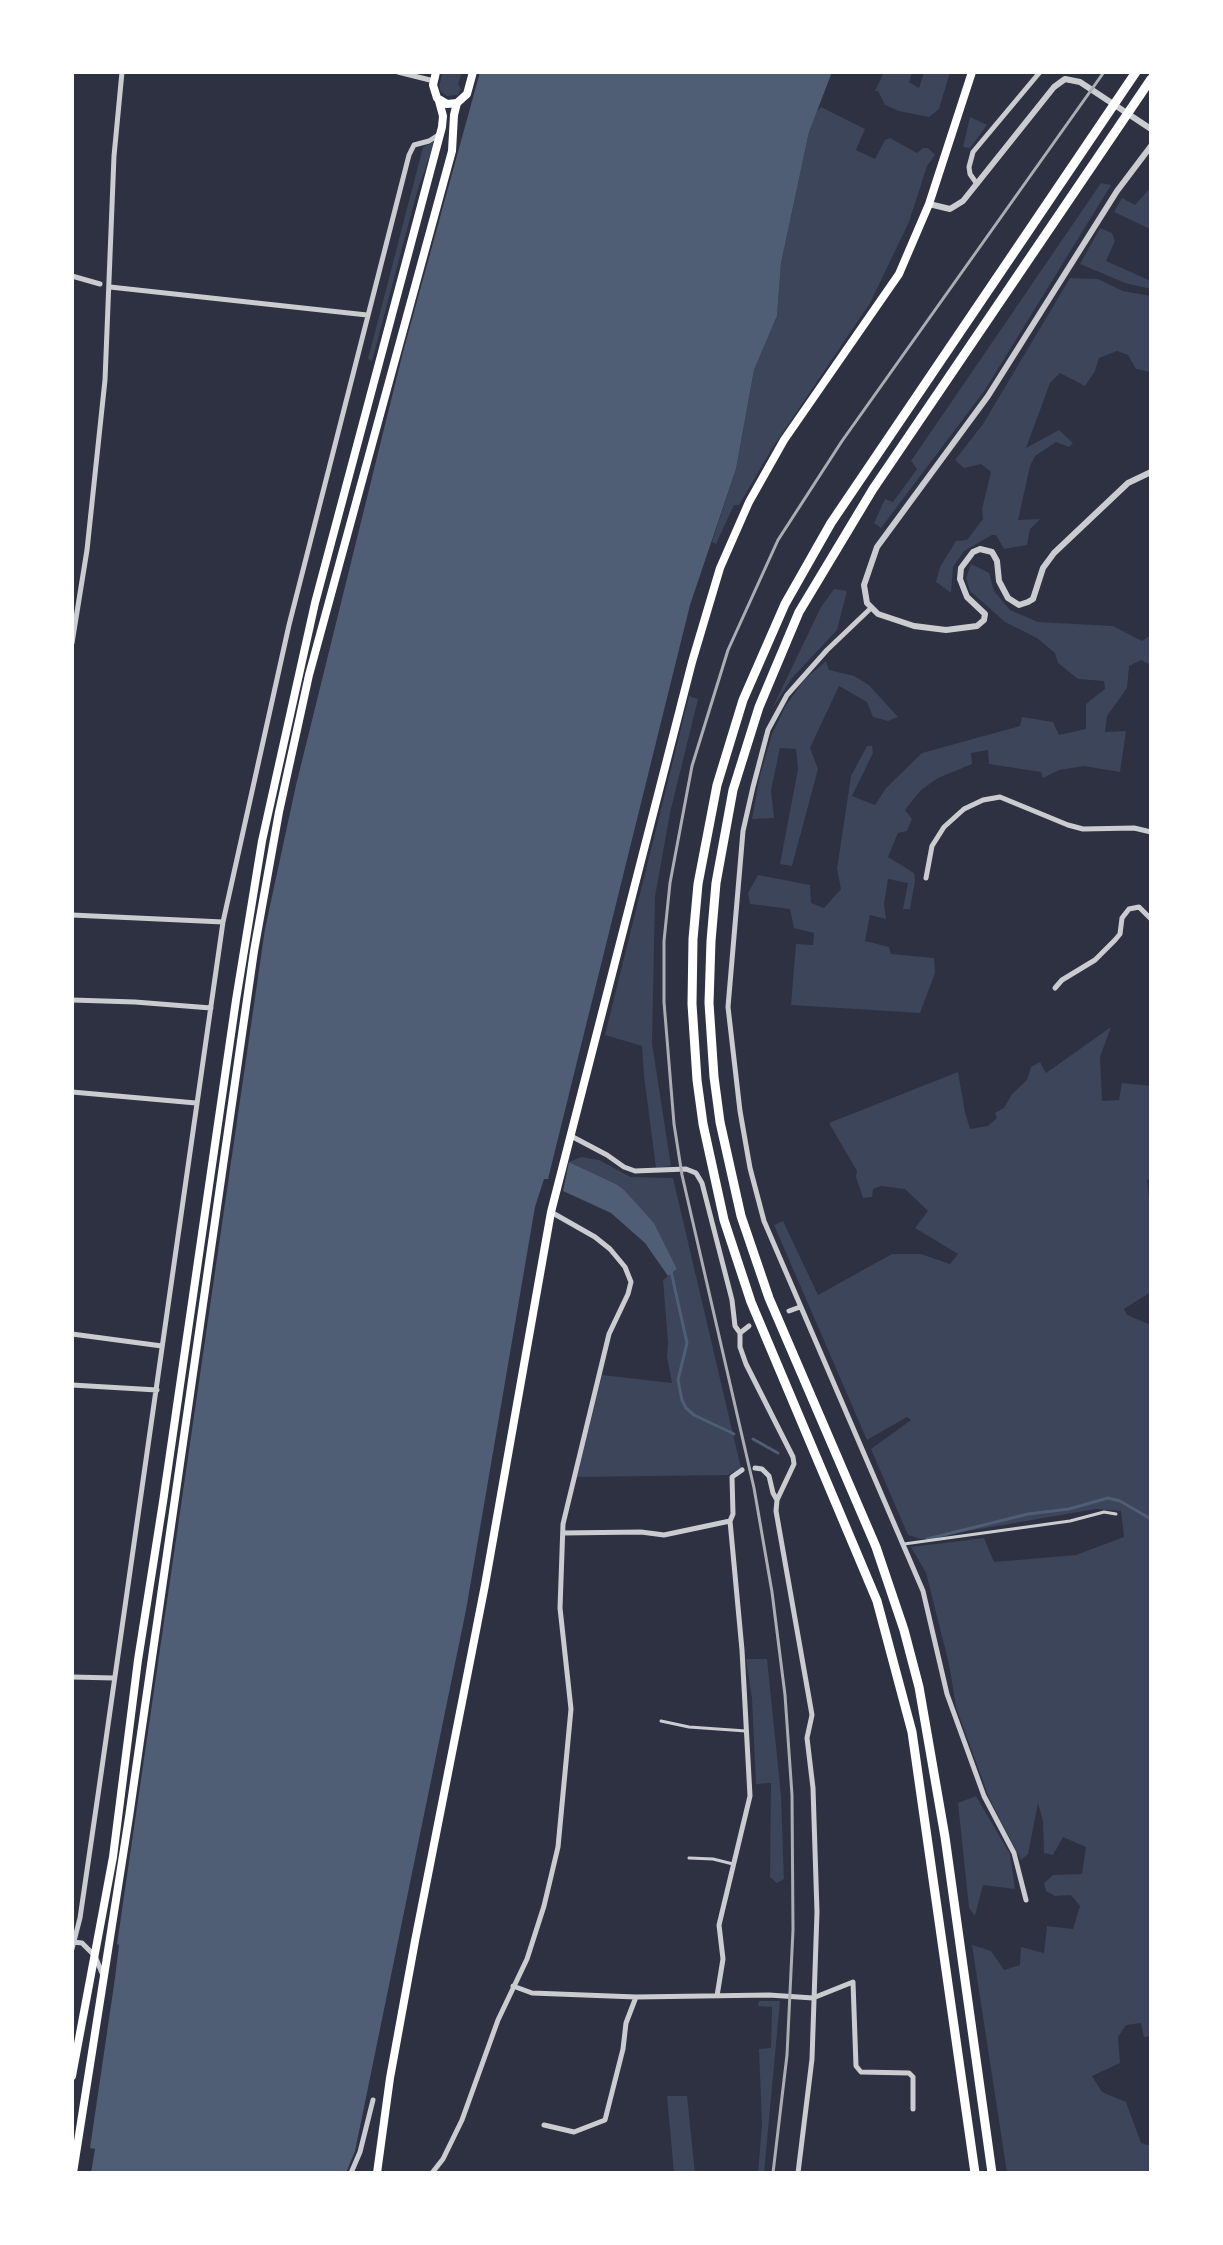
<!DOCTYPE html>
<style>
body{margin:0}
#map{position:relative;width:1223px;height:2245px;overflow:hidden;background:#2d3142;font-family:"Nunito Sans",sans-serif}
canvas{display:block}
.frame{position:absolute;inset:0;border:74px solid #fff;pointer-events:none}
</style>
<div id="map">
<canvas width="1223" height="2245"></canvas>
<div class="frame"></div>
</div>
<script>
const context = document.querySelector('canvas').getContext('2d');
context.lineJoin = 'round';
function paint(path, color) {
  context.fillStyle = color;
  context.fill(path, 'evenodd');
}
function poly(rows) {
  const path = new Path2D();
  for (const r of rows) {
    path.moveTo(r[0], r[1]);
    for (let i = 2; i < r.length; i += 2) path.lineTo(r[i], r[i + 1]);
  }
  return path;
}
function stroke(path, color, width, dash) {
  context.strokeStyle = color;
  context.lineWidth = width;
  context.lineCap = dash ? 'butt' : 'round';
  context.setLineDash(dash || []);
  context.stroke(path);
}
paint(poly([
 [443,72,462,72,458,84,461,89,458,95,447,96,441,92,439,86],
 [884,72,912,72,909,82,919,88,924,72,950,72,939,109,929,117,899,111,885,105,878,91,875,91],
 [821,107,865,129,856,150,875,159,885,140,890,138,917,153,923,148,928,148,935,155,927,166,909,222,870,303,773,447,739,505,734,505,716,544,712,542,736,469,754,370,777,316,781,263,809,132,814,114],
 [970,117,987,125,970,148,963,147],
 [435,141,417,192,372,361,368,359,423,147],
 [1101,183,1111,185,985,390,881,528,874,523,885,499,893,502,917,469,911,461],
 [1151,187,1151,226,1148,228,1114,212,1122,198,1135,205],
 [1100,228,1112,233,1115,241,1106,261,1151,281,1151,289,1125,283,1080,264],
 [1070,278,1098,279,1123,291,1151,296,1151,372,1136,369,1128,355,1117,351,1099,358,1095,371,1085,386,1060,373,1050,383,1026,448,1059,430,1073,443,1069,447,1056,442,1035,456,1030,466,1018,520,1040,519,1030,529,1027,545,1004,549,996,535,992,535,964,551,953,567,951,593,936,582,940,567,956,541,967,540,983,519,982,509,991,472,981,464,964,468,955,460,983,424],
 [971,564,989,573,994,591,1010,610,1038,622,1113,626,1142,641,1151,635,1151,665,1141,660,1129,666,1127,688,1107,716,1105,732,1126,731,1120,772,1084,766,1059,770,1043,778,1041,772,989,764,988,750,971,753,972,764,938,778,921,790,905,810,912,819,907,831,898,833,888,857,914,873,915,881,910,909,903,909,908,883,888,879,884,904,886,919,870,915,865,941,889,947,891,954,934,958,935,973,920,1013,791,1005,796,944,813,945,814,933,794,928,790,909,750,904,748,893,758,875,810,885,811,903,824,908,841,889,837,869,851,776,867,746,872,746,873,753,852,796,875,805,886,788,922,753,1020,726,1022,717,1053,722,1059,735,1086,729,1086,704,1105,689,1104,681,1078,679,1058,663,1055,653,1037,638,1005,622,970,591,966,578],
 [834,589,847,591,837,630,792,678,771,711,821,607],
 [826,661,829,670,854,676,869,685,898,717,888,721,873,717,867,702,839,686,810,748,818,769,792,866,780,864,798,769,796,749,780,748,771,790,774,818,752,819,760,775,772,734,786,705,805,679],
 [689,696,698,699,670,813,655,897,652,1043,671,1166,656,1168,644,1076,642,1046,605,1035],
 [1111,1027,1100,1057,1102,1101,1119,1100,1122,1083,1151,1086,1151,1179,1147,1180,1151,1216,1151,1292,1124,1309,1127,1315,1151,1325,1151,2036,1144,2037,1141,2023,1126,2025,1118,2037,1120,2063,1092,2076,1102,2092,1126,2102,1141,2143,1151,2146,1151,2173,1007,2173,972,1945,991,1951,1004,1970,1020,1965,1021,1947,1044,1953,1047,1926,1073,1929,1080,1906,1071,1895,1055,1896,1046,1891,1044,1883,1053,1875,1082,1874,1086,1847,1063,1837,1053,1855,1044,1853,1043,1821,1038,1803,1028,1854,1021,1860,989,1798,956,1707,949,1664,926,1573,911,1547,984,1538,994,1562,1076,1555,1124,1537,1121,1511,1096,1509,921,1539,908,1535,871,1449,911,1420,907,1417,867,1440,774,1225,783,1221,818,1295,892,1254,921,1254,950,1264,958,1254,915,1228,928,1211,905,1189,881,1186,873,1189,872,1197,863,1198,856,1177,857,1171,829,1123,958,1072,965,1112,970,1129,988,1126,997,1118,995,1113,1004,1108,1012,1094,1027,1080,1031,1067,1040,1062,1046,1073],
 [581,1157,599,1160,631,1177,673,1178,741,1468,728,1475,577,1477,602,1375,672,1383,667,1357,668,1342,663,1280,677,1269,654,1223,616,1184,569,1162],
 [746,1659,767,1659,781,1795,784,1879,777,1883,770,1877,771,1783,756,1784,752,1699],
 [976,1796,1010,1854,1015,1889,983,1885,975,1916,969,1908,958,1803],
 [759,2001,780,2001,764,2173,758,2173,762,2125,759,2049,771,2048,772,2007,758,2006],
 [667,2096,687,2096,695,2173,674,2173]
]), '#3c4559');
paint(poly([
 [480,72,832,72,809,132,781,263,777,316,754,370,736,469,690,605,548,1179,544,1179,535,1207,466,1610,355,2151,346,2173,91,2173,95,2149,90,2148,115,1978,119,1945,117,1944,265,929,296,785,403,352],
 [569,1162,616,1184,624,1190,654,1223,677,1269,668,1276,645,1243,611,1213,563,1191]
]), '#4f5d75');
stroke(poly([
 [671,1271,687,1343,678,1380,682,1400,686,1408,694,1415,734,1434],
 [753,1439,778,1453],
 [927,1539,1028,1514,1069,1509,1108,1498,1120,1501,1151,1519]
]), '#4f5d75', 3);
stroke(poly([
 [904,1544,1070,1521,1104,1512,1116,1514],
 [661,1721,689,1727,746,1731],
 [689,1858,713,1859,733,1864]
]), '#caccd0', 3);
stroke(poly([
 [398,72,434,81],
 [977,184,970,174,969,167,973,152,1040,72],
 [72,276,100,284],
 [110,287,367,315],
 [871,608,827,650,787,695,768,730,753,787,743,831,728,1007,740,1111,750,1168,764,1221,923,1591,947,1694,984,1796,1014,1853,1026,1900],
 [72,643,87,550,105,380,114,156,122,72],
 [926,878,932,846,944,827,964,809,983,800,1000,797,1068,825,1083,829,1134,828,1151,832],
 [72,915,223,922],
 [1055,988,1062,980,1095,960,1115,940,1120,934,1122,918,1129,909,1139,907,1151,919],
 [72,1000,135,1002,211,1008],
 [72,1092,196,1103],
 [571,1136,607,1155,624,1167,635,1171,686,1169,696,1173,702,1183,732,1300,735,1326,740,1333],
 [789,1311,800,1307],
 [749,1326,740,1333,740,1347,746,1364,793,1457,794,1464,777,1500,776,1511,812,1715,807,1738,813,1788,817,1912,812,2059,798,2173],
 [72,1334,162,1346],
 [72,1385,157,1390],
 [755,1468,762,1469,769,1476,773,1493,777,1500],
 [563,1533,641,1532,664,1535,730,1521,733,1514,732,1477,742,1470],
 [72,1677,114,1678],
 [73,1942,82,1943,95,1956,102,1973],
 [72,1949,80,1918,98,1795,223,922,289,625,409,155,414,145,429,141,440,134],
 [513,1986,532,1993,636,1997,769,1995,813,1998,853,1982,856,2066,861,2072,909,2073,913,2077,913,2109],
 [717,1996,723,1959,719,1925,750,1796,742,1650,730,1521],
 [544,2125,574,2132,605,2120,623,2049,626,2023,636,1997],
 [351,2173,360,2152,373,2100],
 [432,2173,443,2159,462,2120,498,2020,527,1959,544,1906,558,1847,571,1709,560,1608,563,1524,609,1334,628,1294,631,1282,625,1267,610,1249,595,1237,551,1212]
]), '#caccd0', 5);
stroke(poly([
 [1151,146,1117,191,988,396,877,547,864,585,867,603,878,614,914,626,946,630,977,626,984,620,985,614,967,597,960,579,961,568,973,552,980,549,992,552,997,561,999,581,1008,598,1019,605,1028,602,1033,599,1043,568,1054,553,1128,483,1151,472],
 [929,204,950,209,963,201,1054,87,1065,79,1080,82,1151,129]
]), '#caccd0', 6);
stroke(poly([
 [436,72,433,85,437,98,447,104,457,103],
 [72,2076,113,1857,138,1660,163,1502,236,1000,262,841,315,603,442,127,443,116,439,101],
 [73,2173,129,1817,254,951,279,812,309,675,452,151,454,115,457,103,467,94,473,72],
 [377,2173,390,2078,415,1941,485,1585,551,1212,692,662,720,568,749,502,784,440,899,274,929,204,972,72]
]), '#fff', 8);
stroke(poly([
 [975,2173,912,1732,877,1601,751,1302,724,1220,703,1124,697,1080,692,1004,693,939,698,884,717,785,743,700,785,604,831,523,1136,72],
 [992,2173,945,1837,919,1687,904,1630,876,1547,769,1298,741,1216,720,1122,714,1077,709,1003,711,941,716,883,733,790,759,707,799,612,873,489,1151,79]
]), '#fff', 9);
stroke(poly([
 [773,2173,787,2055,793,1930,792,1795,785,1695,772,1592,754,1488,682,1175,674,1124,664,1002,664,941,670,883,692,766,728,650,778,540,842,441,1104,72]
]), '#abadb3', 3);
</script>
